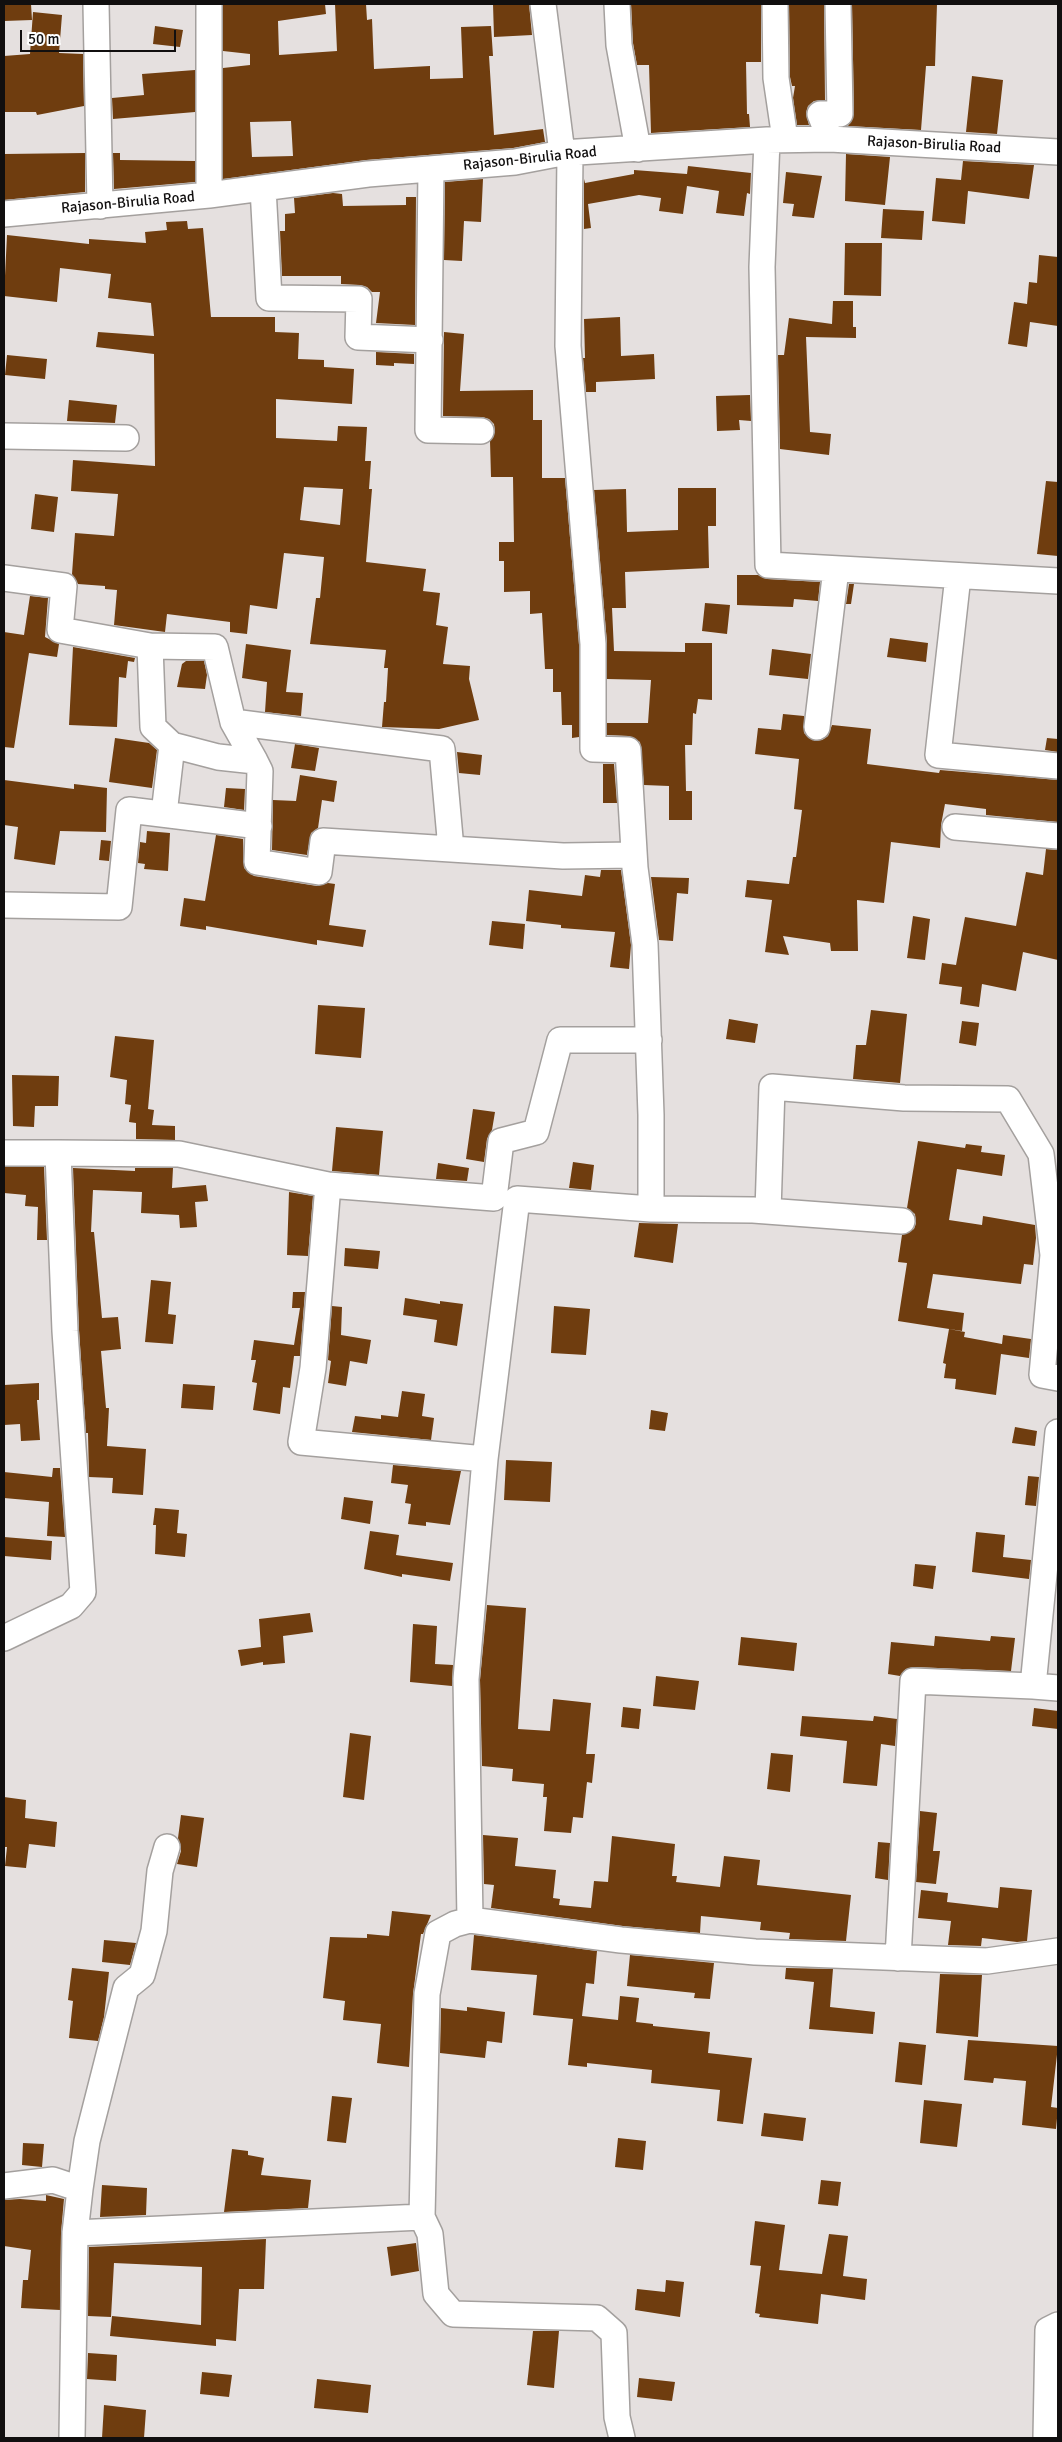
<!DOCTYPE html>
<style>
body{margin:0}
#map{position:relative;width:1062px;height:2442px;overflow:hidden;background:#e5e0df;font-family:Signika,sans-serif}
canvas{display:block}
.frame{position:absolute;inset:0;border:5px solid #110f0f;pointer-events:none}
.scale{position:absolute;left:20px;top:30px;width:156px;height:22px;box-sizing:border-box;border:2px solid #110f0f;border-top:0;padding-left:6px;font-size:15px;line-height:18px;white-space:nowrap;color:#110f0f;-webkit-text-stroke:4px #fff;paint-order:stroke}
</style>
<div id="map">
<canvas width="1062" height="2442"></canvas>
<div class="frame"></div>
<div class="scale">50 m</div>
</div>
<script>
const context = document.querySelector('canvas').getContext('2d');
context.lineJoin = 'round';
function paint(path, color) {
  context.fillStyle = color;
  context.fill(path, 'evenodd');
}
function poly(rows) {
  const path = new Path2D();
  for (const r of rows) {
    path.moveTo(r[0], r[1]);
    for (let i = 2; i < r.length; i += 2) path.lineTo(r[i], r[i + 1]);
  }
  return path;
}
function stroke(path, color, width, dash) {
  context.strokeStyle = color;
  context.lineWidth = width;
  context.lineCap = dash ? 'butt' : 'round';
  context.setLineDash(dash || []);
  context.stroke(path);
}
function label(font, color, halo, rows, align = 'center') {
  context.font = font + ' Signika,sans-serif';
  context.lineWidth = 5;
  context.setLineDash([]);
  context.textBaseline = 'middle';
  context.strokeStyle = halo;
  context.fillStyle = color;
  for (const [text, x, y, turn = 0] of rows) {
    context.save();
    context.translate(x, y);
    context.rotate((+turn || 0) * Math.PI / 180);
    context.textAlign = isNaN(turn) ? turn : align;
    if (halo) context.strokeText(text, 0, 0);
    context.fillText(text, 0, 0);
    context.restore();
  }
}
paint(poly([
 [4,4,31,4,32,20,4,21],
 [223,4,325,4,326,14,278,21,279,55,337,51,335,4,366,4,367,20,372,19,374,69,430,66,430,79,463,78,461,27,491,26,493,56,489,56,494,135,543,129,545,142,513,148,366,160,223,179,223,68,250,65,250,54,223,51],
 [291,121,293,156,252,157,250,122],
 [493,4,529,4,532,35,494,37],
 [631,4,761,4,761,62,746,62,747,114,749,114,750,127,651,133,649,65,637,65,633,43],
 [789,4,824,4,825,100,814,101,808,106,806,113,809,125,797,125,793,98,795,86,792,86,790,77],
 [852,4,937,4,935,66,926,66,921,130,848,126,854,114],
 [33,12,62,15,59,53,83,54,84,106,37,115,36,112,4,112,4,56,30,54],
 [155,26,183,30,180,47,153,44],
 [195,70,195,112,113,119,112,98,144,95,142,74],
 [972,76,1003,80,997,134,966,132],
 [85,153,85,192,4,200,4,154],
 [113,153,120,153,120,160,195,161,195,182,114,189],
 [846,154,890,157,885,205,845,201],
 [963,161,1034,165,1029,199,968,191,965,224,932,221,936,178,961,180],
 [688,166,751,173,750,194,747,193,744,216,716,213,719,191,687,186,683,214,659,211,661,198,639,195,588,204,591,228,584,229,584,179,585,183,634,174,634,170,687,174],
 [786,172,822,176,814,218,792,216,794,204,783,203],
 [483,179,481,222,464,221,462,261,444,260,445,182],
 [333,193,342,194,343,206,406,205,406,197,416,197,415,325,376,323,380,292,372,292,367,287,360,285,341,284,341,276,282,276,280,231,285,231,285,214,295,213,294,198],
 [883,209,924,211,922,240,881,238],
 [187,221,188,229,203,228,211,317,275,317,275,332,299,333,298,359,324,360,324,367,354,369,352,404,276,399,276,438,337,441,338,426,367,427,365,461,371,461,369,489,372,489,366,562,426,569,423,591,440,593,436,625,448,627,443,664,470,666,469,679,479,720,439,729,382,727,384,702,386,702,388,668,384,668,386,650,310,644,316,598,320,598,324,557,284,553,277,609,250,605,247,634,230,632,230,622,167,614,165,632,114,625,117,590,105,589,105,586,78,584,72,574,75,533,114,536,118,494,71,491,73,460,155,466,154,354,96,347,98,332,154,336,151,303,108,298,111,274,60,268,57,302,4,296,7,235,89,244,89,239,146,243,145,232,167,230,166,222],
 [304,487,343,489,340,525,300,520],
 [845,243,882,243,881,296,844,295],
 [1039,255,1058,257,1058,326,1030,322,1027,347,1008,344,1014,302,1027,304,1029,282,1037,283],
 [833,301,853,301,853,327,856,327,856,338,806,337,810,432,831,434,829,455,780,449,778,355,784,355,789,318,832,324],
 [620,317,621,356,654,354,655,379,596,382,596,392,586,392,583,358,585,358,584,319],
 [444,332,464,334,460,391,533,390,533,420,542,420,542,478,565,478,579,645,579,737,572,738,572,725,562,725,561,692,553,692,553,669,545,669,542,613,530,614,530,591,504,592,504,561,499,561,499,542,514,542,513,477,491,477,490,441,495,432,494,424,489,419,482,417,443,416],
 [376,352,414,354,414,364,394,363,394,366,376,365],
 [7,355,47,359,45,379,5,375],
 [750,395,751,421,739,420,740,430,717,431,716,396],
 [69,400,117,405,115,423,67,421],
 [1046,481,1058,482,1058,556,1037,554],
 [678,488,716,488,716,526,708,526,709,568,625,572,626,608,612,608,614,651,685,652,685,643,712,643,712,700,698,699,696,714,693,713,692,745,685,745,686,791,692,791,692,820,669,820,669,786,644,785,640,742,629,736,607,735,607,723,648,723,651,680,607,679,607,643,594,490,626,489,627,532,678,530],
 [35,494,58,497,54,532,31,529],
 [737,575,758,575,767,579,820,582,818,601,794,599,793,607,737,605],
 [849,584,854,584,851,604,846,604],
 [30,596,48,598,45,637,59,644,57,657,29,653,14,748,4,747,4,632,24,635],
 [705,603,730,605,727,634,702,631],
 [890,638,928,643,926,662,887,657],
 [246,644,291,650,286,692,303,693,301,716,265,712,267,682,242,678],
 [73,647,135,658,134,662,128,661,126,678,119,677,117,727,69,725],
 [772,649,811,654,808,679,769,675],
 [186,661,204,661,207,675,205,689,177,687,182,664],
 [783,714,804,716,804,733,815,741,822,740,828,736,832,725,871,729,867,764,939,773,940,770,1058,780,1058,822,986,815,986,809,945,804,941,825,940,848,891,842,884,903,857,900,858,951,831,951,830,943,783,936,789,955,765,952,772,900,745,897,747,880,789,884,793,857,796,857,802,810,794,809,799,759,755,754,758,728,781,730],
 [115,738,149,743,157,750,152,788,109,782],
 [1047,738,1058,739,1058,752,1045,750],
 [295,744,319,748,315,771,291,768],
 [457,752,482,755,480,775,459,773],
 [603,764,614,764,617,803,603,803],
 [300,775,337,781,334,802,322,800,318,828,311,833,307,855,272,850,273,800,296,801],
 [4,780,74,789,74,784,107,788,106,832,60,831,55,865,14,859,18,827,4,825],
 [226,788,245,789,244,810,224,807],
 [147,831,170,833,168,871,144,869,145,864,138,863,140,842,146,843],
 [216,835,243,839,244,868,254,876,317,886,328,883,335,884,329,925,366,930,363,947,317,940,317,945,206,926,206,930,180,926,184,898,205,901],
 [101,840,111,841,109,861,99,860],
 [1046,849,1058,850,1058,960,1023,952,1016,991,982,984,979,1007,960,1004,962,987,939,984,942,963,956,965,965,917,1016,926,1026,872,1043,875],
 [601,870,621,870,631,945,629,969,610,967,615,932,561,928,561,925,526,921,529,890,582,896,585,875,600,877],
 [651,877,689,878,688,894,677,893,673,941,659,940],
 [913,916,930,919,925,960,907,958],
 [492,921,525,924,523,949,489,945],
 [318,1005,365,1008,361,1058,315,1054],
 [871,1010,907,1014,900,1083,853,1079,856,1045,866,1045],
 [729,1019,758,1024,755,1043,726,1039],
 [962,1021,979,1023,976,1046,959,1043],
 [115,1036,154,1040,148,1109,154,1110,152,1125,175,1126,175,1140,136,1139,136,1123,129,1122,131,1105,125,1104,127,1080,110,1077],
 [12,1075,59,1076,58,1106,35,1106,34,1127,13,1126],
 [473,1109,495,1112,492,1130,487,1139,484,1162,466,1159],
 [336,1127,383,1131,379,1175,332,1171],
 [918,1141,965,1148,966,1144,982,1146,981,1152,1005,1155,1002,1176,957,1169,949,1220,982,1225,983,1216,1035,1225,1036,1238,1033,1265,1024,1264,1021,1284,933,1274,927,1308,964,1313,962,1331,898,1321,907,1263,898,1262,902,1235,914,1229,916,1223,915,1214,907,1208],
 [573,1162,594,1165,591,1190,569,1188],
 [438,1163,469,1168,467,1181,436,1179],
 [4,1167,44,1167,47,1240,37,1240,38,1207,25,1206,26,1195,4,1193],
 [73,1168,135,1171,135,1168,173,1168,172,1188,206,1185,208,1201,195,1202,197,1227,180,1228,179,1215,141,1213,142,1192,93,1190,91,1232,94,1232,102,1318,118,1317,121,1349,101,1351,106,1408,109,1408,107,1446,146,1449,143,1495,112,1493,113,1478,89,1477,88,1433,86,1433,79,1330],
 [289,1192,313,1196,308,1256,287,1255],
 [639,1223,678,1224,673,1263,634,1257],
 [345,1248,380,1251,378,1269,344,1266],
 [151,1280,171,1282,168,1314,176,1315,173,1344,145,1342],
 [293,1292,305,1292,300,1356,294,1356,290,1388,283,1387,280,1414,253,1410,257,1383,252,1382,256,1360,251,1360,254,1340,294,1345,300,1308,292,1308],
 [405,1298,440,1304,440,1301,463,1304,457,1346,434,1342,437,1320,403,1315],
 [332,1306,342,1307,341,1335,371,1340,367,1364,350,1361,346,1386,328,1383,331,1361,328,1360],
 [554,1306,590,1309,586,1355,551,1353],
 [949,1329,965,1332,964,1337,1002,1344,1003,1335,1031,1339,1029,1358,1001,1354,996,1395,955,1389,956,1379,944,1378,946,1364,943,1363],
 [39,1383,39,1400,37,1400,40,1440,21,1441,20,1424,4,1425,4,1385],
 [183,1384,215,1386,213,1410,181,1408],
 [402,1391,425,1394,422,1416,434,1418,431,1440,352,1432,355,1416,381,1419,381,1415,398,1417],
 [651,1410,668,1413,665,1431,649,1429],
 [1015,1427,1037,1431,1035,1446,1012,1443],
 [506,1460,552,1462,550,1502,504,1500],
 [393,1465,461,1471,450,1525,426,1522,426,1526,408,1524,411,1504,405,1503,408,1485,391,1483],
 [53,1468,60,1468,65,1537,47,1536,49,1502,4,1498,4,1472,52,1477],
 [1028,1476,1039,1477,1036,1506,1025,1505],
 [344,1497,373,1501,370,1524,341,1519],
 [155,1508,179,1510,177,1533,187,1534,185,1557,155,1554,156,1525,153,1525],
 [370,1531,399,1535,396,1555,453,1563,450,1581,402,1574,402,1577,364,1569],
 [976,1532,1005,1535,1003,1557,1031,1560,1029,1579,972,1572],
 [4,1537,52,1541,51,1560,4,1556],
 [915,1564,936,1566,933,1589,913,1586],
 [487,1605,526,1608,518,1729,550,1731,553,1699,591,1703,586,1754,595,1754,592,1783,587,1782,583,1818,573,1817,571,1833,544,1831,547,1797,543,1797,544,1784,512,1781,513,1769,482,1766,480,1680],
 [310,1613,313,1632,283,1636,285,1663,263,1665,263,1662,241,1666,238,1650,261,1647,259,1619],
 [413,1624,437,1626,435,1664,453,1665,452,1686,410,1682],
 [935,1636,990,1641,991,1636,1015,1638,1011,1671,914,1667,906,1669,900,1676,888,1674,891,1642,934,1646],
 [741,1637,797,1643,794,1671,738,1665],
 [656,1676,699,1681,695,1710,653,1706],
 [623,1707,641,1709,639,1729,621,1727],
 [1034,1708,1058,1711,1058,1729,1032,1726],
 [802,1716,873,1721,874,1716,897,1719,895,1746,881,1744,877,1786,843,1783,847,1741,800,1736],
 [350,1733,371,1736,364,1800,343,1797],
 [771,1753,793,1755,790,1792,767,1789],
 [4,1797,26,1800,25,1818,57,1822,55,1847,29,1844,26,1868,5,1866,7,1847,4,1847],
 [920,1811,937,1813,933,1851,940,1851,936,1884,916,1882],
 [181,1815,204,1818,197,1867,177,1864,181,1851,178,1838],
 [483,1835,518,1838,515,1866,556,1870,553,1898,560,1899,559,1905,591,1908,594,1881,608,1882,612,1836,675,1844,672,1876,677,1876,676,1882,720,1887,724,1856,760,1860,757,1885,851,1895,846,1941,789,1939,790,1933,760,1930,761,1922,701,1916,700,1933,623,1926,491,1908,494,1885,484,1884],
 [878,1842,890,1843,888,1880,875,1878],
 [1000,1887,1032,1890,1027,1941,1017,1942,982,1938,981,1946,948,1945,951,1921,918,1918,921,1890,948,1893,947,1902,998,1908],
 [392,1911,431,1915,423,1934,421,1934,413,1994,409,2067,377,2063,381,2024,343,2020,345,2001,323,1998,330,1937,367,1938,367,1934,389,1936],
 [474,1935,597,1951,594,1984,586,1983,582,2016,618,2020,620,1996,639,1998,636,2022,653,2024,653,2026,710,2032,708,2053,752,2058,743,2124,717,2121,720,2090,651,2083,652,2070,587,2063,587,2067,568,2065,573,2019,533,2015,537,1975,471,1970],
 [104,1940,136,1943,130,1965,102,1962],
 [630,1955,714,1963,710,1999,694,1998,695,1993,627,1986],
 [72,1968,109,1972,104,2017,98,2041,69,2038,73,2001,68,2000],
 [786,1968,833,1969,830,2007,875,2012,873,2034,809,2029,814,1982,785,1979],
 [940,1974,982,1975,978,2037,936,2033],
 [467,2007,505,2012,502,2043,487,2041,485,2058,440,2053,441,2008,467,2011],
 [968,2040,1058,2046,1051,2107,1058,2108,1056,2129,1022,2125,1026,2081,994,2078,993,2083,964,2080],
 [899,2042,926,2045,922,2085,895,2082],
 [332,2096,352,2098,346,2143,327,2141],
 [924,2100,962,2104,957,2147,920,2143],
 [764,2113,806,2118,803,2141,761,2136],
 [618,2138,646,2141,643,2170,615,2167],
 [23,2143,44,2144,42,2167,22,2165],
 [232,2149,248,2151,248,2155,264,2158,261,2175,311,2180,308,2208,224,2212],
 [821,2180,841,2182,838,2206,818,2204],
 [102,2185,147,2188,146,2215,100,2217],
 [46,2195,64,2199,61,2233,60,2310,21,2308,23,2280,28,2280,31,2250,4,2246,4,2200,20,2199,46,2201],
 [755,2221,785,2225,779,2270,822,2274,829,2234,848,2236,843,2276,867,2279,865,2300,821,2294,818,2324,759,2317,760,2314,755,2313,761,2266,750,2265],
 [266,2239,264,2289,239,2289,236,2341,216,2339,216,2346,110,2336,112,2316,201,2325,202,2267,114,2263,111,2317,88,2316,89,2247],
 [416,2243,419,2271,391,2276,387,2247],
 [666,2280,684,2282,680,2317,635,2310,637,2289,665,2292],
 [533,2331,559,2331,554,2388,527,2385],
 [88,2353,117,2355,116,2381,87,2379],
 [202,2372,232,2375,229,2397,200,2394],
 [639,2378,675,2382,672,2401,637,2397],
 [317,2379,371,2385,368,2413,314,2408],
 [104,2405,146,2410,144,2438,102,2438]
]), '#6f3d0f');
const minor = poly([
 [96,4,100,206],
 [209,4,209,195],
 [543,4,562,153],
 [617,4,619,45,638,149],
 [775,4,776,78,785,139],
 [830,139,820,114,840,114,838,4],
 [767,140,762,267,768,565,1058,581],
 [431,169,428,430,481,431],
 [263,188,269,298,359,299,358,337,430,340],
 [4,214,209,195,368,174,515,162,562,153,767,140,830,139,1058,152],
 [4,436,126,438],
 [958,576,938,755,1058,766],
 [4,578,64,586,60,630,150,646],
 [233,722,442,749,451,849],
 [817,727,836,569],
 [255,761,233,722,215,647,150,646,153,727,172,745,218,757,255,761,260,771,257,862,319,872,323,841,563,856,634,855],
 [164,814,172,745],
 [955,827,1058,836],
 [4,905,119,907,129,810,259,826],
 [4,1153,58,1153,65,1331,83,1592,71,1606,4,1638],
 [58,1153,179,1154,328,1185],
 [651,1209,753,1210,902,1221],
 [768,1211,772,1087,904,1098,1008,1099,1041,1154,1053,1255,1042,1375,1058,1378],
 [1058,1432,1033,1686,1058,1688],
 [485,1459,301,1442,313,1368,328,1185,494,1198,501,1141,536,1132,560,1040,649,1040],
 [470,1920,466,1679,485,1459,517,1199,651,1209,651,1115,645,944,635,868,628,750,593,749,593,644,568,346,570,153],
 [898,1958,913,1681,1033,1686],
 [4,2186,53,2180,80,2189,75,2233,72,2438],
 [80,2189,87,2141,126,1988,142,1975,154,1931,160,1871,167,1847],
 [422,2217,427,1994,438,1933,455,1924,470,1920,621,1940,755,1952,987,1961,1058,1951],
 [75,2233,422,2217,430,2234,436,2294,453,2314,597,2318,614,2333,617,2417,622,2438],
 [1046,2438,1048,2330,1058,2325]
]);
stroke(minor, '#a4a09e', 28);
stroke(minor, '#fff', 25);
label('15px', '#110f0f', '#fff', [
 ["Rajason-Birulia Road",934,145,3],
 ["Rajason-Birulia Road",530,159,-6],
 ["Rajason-Birulia Road",128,203,-5]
]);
</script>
